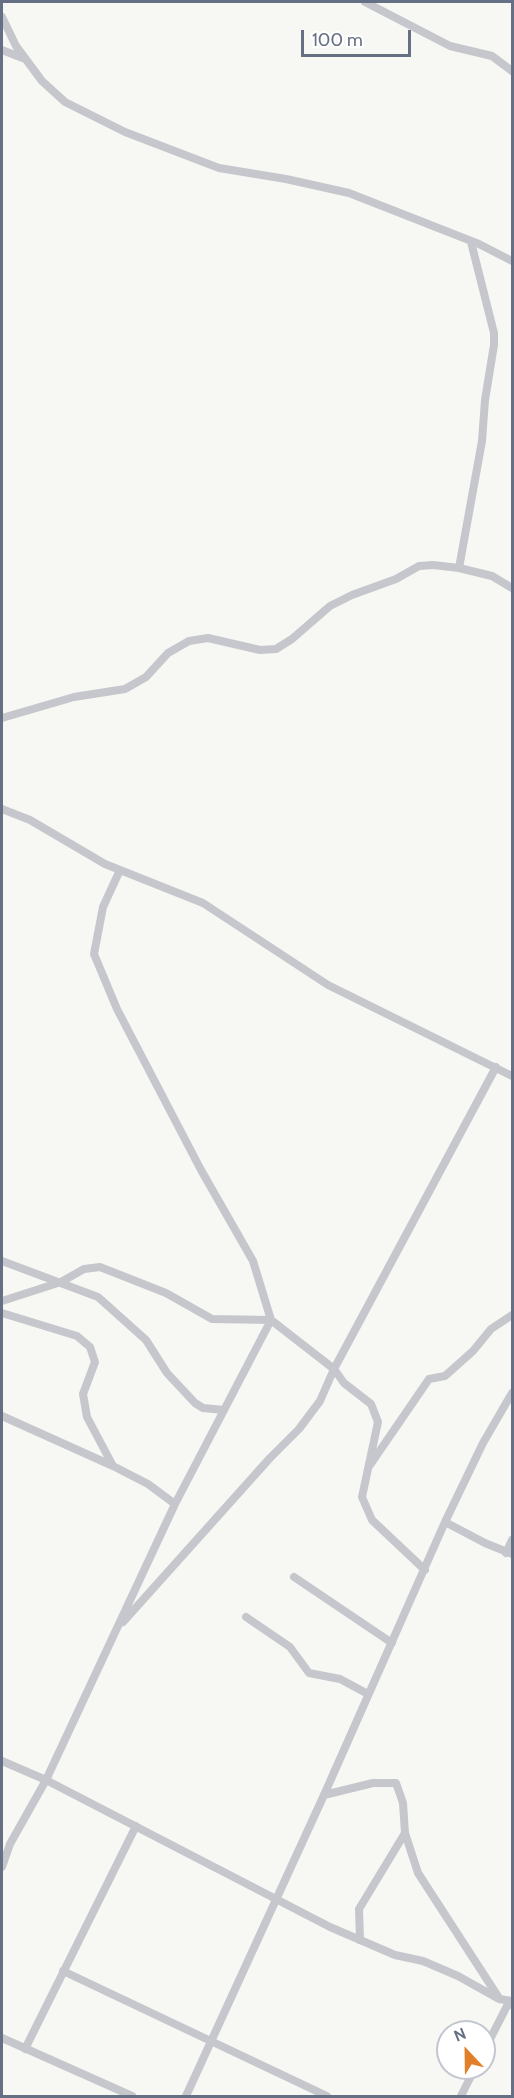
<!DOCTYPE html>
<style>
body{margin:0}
#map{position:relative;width:514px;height:2098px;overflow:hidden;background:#f7f7f4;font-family:Cabin,sans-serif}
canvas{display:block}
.frame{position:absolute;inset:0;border:3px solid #667085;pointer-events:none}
.north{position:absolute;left:436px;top:2020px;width:60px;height:60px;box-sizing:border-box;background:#fff;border:2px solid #c2c6ce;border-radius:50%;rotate:338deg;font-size:16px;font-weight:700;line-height:24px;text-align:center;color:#667085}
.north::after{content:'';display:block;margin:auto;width:21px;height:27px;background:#e2802a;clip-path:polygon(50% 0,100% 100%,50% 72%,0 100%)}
.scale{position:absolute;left:301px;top:30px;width:110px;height:27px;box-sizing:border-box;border:3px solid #667085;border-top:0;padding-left:8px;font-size:18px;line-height:21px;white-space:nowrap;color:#667085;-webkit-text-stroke:4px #fff;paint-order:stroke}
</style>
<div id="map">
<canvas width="514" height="2098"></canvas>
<div class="frame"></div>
<div class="north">N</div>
<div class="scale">100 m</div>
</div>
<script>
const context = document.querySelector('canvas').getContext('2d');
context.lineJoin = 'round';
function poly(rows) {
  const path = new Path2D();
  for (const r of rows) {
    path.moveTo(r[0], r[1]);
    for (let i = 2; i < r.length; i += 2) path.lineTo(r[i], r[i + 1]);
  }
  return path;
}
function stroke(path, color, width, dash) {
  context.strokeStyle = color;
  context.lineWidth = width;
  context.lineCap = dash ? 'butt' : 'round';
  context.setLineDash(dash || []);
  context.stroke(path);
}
stroke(poly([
 [365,2,450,46,492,56,512,71],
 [2,17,16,46,42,81,65,102,125,132,219,168,286,179,349,193,479,244,512,261],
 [2,50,25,59],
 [459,568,482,441,485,400,494,345,494,333,471,242],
 [2,718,74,697,125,689,146,677,168,653,189,641,208,638,260,650,276,649,292,639,330,606,352,595,396,579,419,566,433,565,459,568,492,576,512,588],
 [2,809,30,820,105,864,203,903,328,985,512,1076],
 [2,1261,98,1297,146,1340,167,1373,195,1403,203,1408,224,1410],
 [2,1301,61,1282,84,1269,100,1267,166,1293,212,1319,271,1320,253,1261,201,1170,117,1009,94,954,103,907,120,870],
 [2,1313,77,1336,90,1347,95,1362,83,1394,87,1417,113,1466,148,1484,175,1504],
 [334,1369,344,1383,371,1404,378,1422,362,1497,372,1520,425,1570],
 [2,1416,113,1466],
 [370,1465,429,1379,445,1376,473,1351,491,1329,512,1315],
 [445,1522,485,1543,512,1554],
 [506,1553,512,1540],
 [294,1577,392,1643],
 [246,1617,290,1647,309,1673,340,1679,368,1694],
 [123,1622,270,1458,299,1429,320,1401,334,1369],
 [2,1761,46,1780,330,1927,395,1955,423,1961,458,1976,499,1999,512,2001],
 [324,1795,373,1783,396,1783,403,1803,405,1833,418,1873,499,1998],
 [2,1867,10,1844,46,1780,175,1504,271,1320,334,1369,496,1067],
 [360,1940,359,1909,405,1833],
 [63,1971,327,2096],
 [2,2038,132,2096],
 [25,2049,136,1826],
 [484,2051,509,2002,512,2005],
 [186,2096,324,1795,445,1522,483,1443,512,1393],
 [461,2096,475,2068]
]), '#c5c7cc', 8);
</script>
